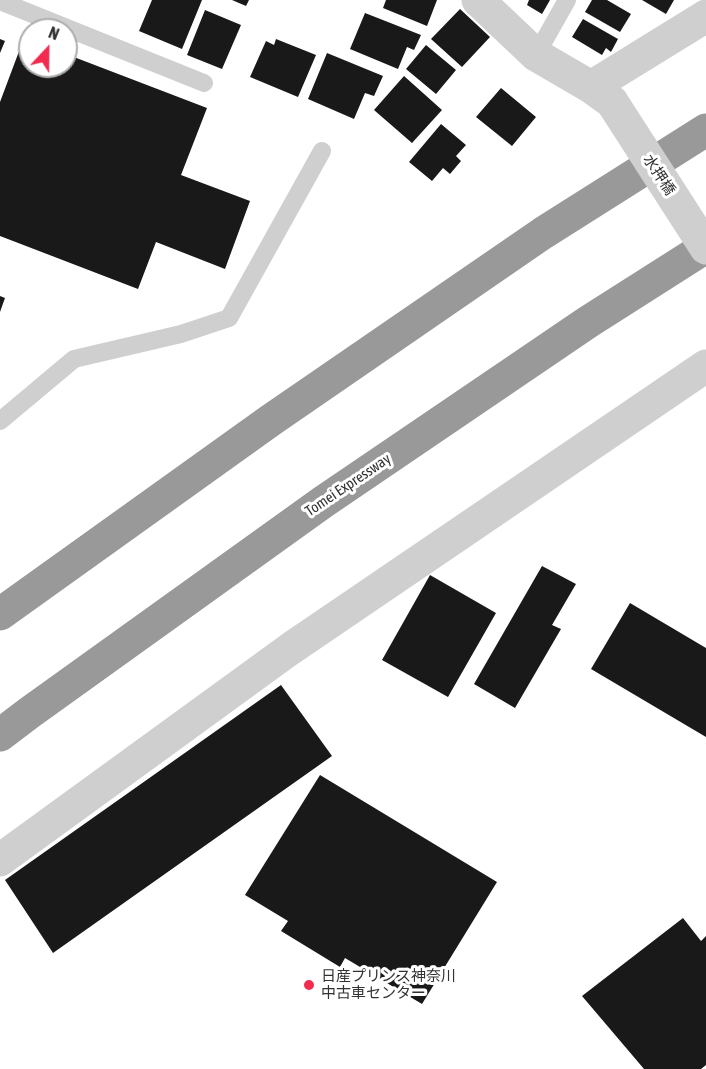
<!DOCTYPE html>
<meta charset="utf-8">
<style>
body{margin:0}
#map{position:relative;width:706px;height:1069px;overflow:hidden;background:#fff;font-family:"Asap Condensed",sans-serif}
canvas{display:block}
.north{position:absolute;left:18px;top:18px;width:60px;height:60px;box-sizing:border-box;background:#fff;border:2px solid #adadad;border-radius:50%;rotate:22deg;font-size:16px;font-weight:700;line-height:24px;text-align:center;color:#323232}
.north::after{content:'';display:block;margin:auto;width:21px;height:27px;background:#f22c51;clip-path:polygon(50% 0,100% 100%,50% 72%,0 100%)}
</style>
<div id="map">
<canvas width="706" height="1069"></canvas>
<div class="north">N</div>
</div>
<script>
const context = document.querySelector('canvas').getContext('2d');
context.lineJoin = 'round';
function paint(path, color) {
  context.fillStyle = color;
  context.fill(path, 'evenodd');
}
function poly(rows) {
  const path = new Path2D();
  for (const r of rows) {
    path.moveTo(r[0], r[1]);
    for (let i = 2; i < r.length; i += 2) path.lineTo(r[i], r[i + 1]);
  }
  return path;
}
function stroke(path, color, width, dash) {
  context.strokeStyle = color;
  context.lineWidth = width;
  context.lineCap = dash ? 'butt' : 'round';
  context.setLineDash(dash || []);
  context.stroke(path);
}
function label(font, color, halo, rows, align = 'center') {
  context.font = font + ' "Asap Condensed","Noto Sans JP",sans-serif';
  context.lineWidth = 6;
  context.setLineDash([]);
  context.textBaseline = 'middle';
  context.strokeStyle = halo;
  context.fillStyle = color;
  for (const [text, x, y, turn = 0] of rows) {
    context.save();
    context.translate(x, y);
    context.rotate((+turn || 0) * Math.PI / 180);
    context.textAlign = isNaN(turn) ? turn : align;
    if (halo) context.strokeText(text, 0, 0);
    context.fillText(text, 0, 0);
    context.restore();
  }
}
paint(poly([
 [152,0,202,0,182,49,139,31],
 [232,0,249,0,246,6],
 [386,0,437,0,427,26,383,8],
 [529,0,550,0,542,14,527,5],
 [592,0,607,0,631,14,620,32,585,12],
 [642,0,674,0,666,14],
 [460,9,490,37,462,67,431,39],
 [205,10,241,25,222,69,187,55],
 [365,13,421,35,414,50,407,47,398,69,350,49],
 [583,19,618,39,611,52,606,48,602,55,572,37],
 [24,38,30,41,30,66,66,66,66,54,207,108,181,175,250,201,225,269,156,242,138,289,0,236,0,102],
 [0,39,5,41,0,53],
 [276,39,316,55,298,97,250,77,266,41,274,45],
 [426,45,456,70,436,94,406,69],
 [327,53,383,76,374,96,365,93,354,119,308,99],
 [404,76,442,110,412,143,374,110],
 [501,88,536,117,512,146,476,117],
 [441,124,466,145,456,156,461,161,450,174,443,168,432,181,409,162],
 [0,296,5,298,0,312],
 [542,566,576,584,552,625,561,629,515,708,474,684],
 [430,575,496,613,448,697,382,660],
 [630,603,706,648,706,737,591,669],
 [281,685,332,756,53,953,5,880],
 [320,775,497,882,422,1004,345,958,340,967,281,931,288,921,245,895],
 [683,918,701,941,706,936,706,1065,701,1069,644,1069,582,996]
]), '#191919');
stroke(poly([
 [0,1,204,83],
 [536,55,567,0],
 [0,421,74,359,181,334,229,318,322,151]
]), '#cfcfcf', 18);
stroke(poly([
 [478,0,536,55,591,87,612,102],
 [591,87,706,16],
 [0,860,290,649,706,366]
]), '#cfcfcf', 33);
stroke(poly([
 [0,614,271,420,543,233,706,130],
 [0,735,29,713,323,502,588,322,706,247]
]), '#999', 33);
stroke(poly([
 [612,102,706,248]
]), '#cfcfcf', 33);
for (const [x, y, r, color] of [
 [309,985,6,"#f22c51"]
]) {
  const dot = new Path2D();
  dot.arc(x, y, r, 0, 2 * Math.PI);
  context.fillStyle = color;
  context.fill(dot);
  stroke(dot, '#fff', 2);
}
label('15px', '#323232', '#fff', [
 ["水押橋",659,175,57],
 ["Tomei Expressway",348,485,-34]
]);
label('15px', '#323232', '#fff', [
 ["日産プリンス神奈川",321,976],
 ["中古車センター",321,993]
], 'left');
</script>
